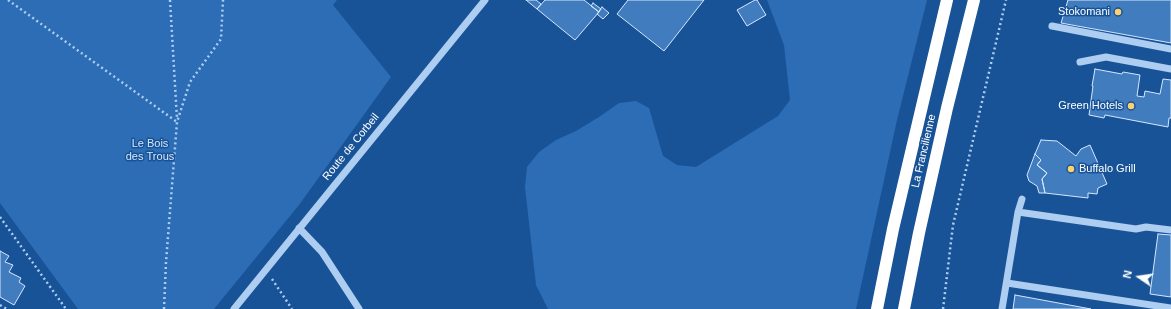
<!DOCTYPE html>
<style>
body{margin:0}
#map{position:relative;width:1171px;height:309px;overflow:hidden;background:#185398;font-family:Helvetica,sans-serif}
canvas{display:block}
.north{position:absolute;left:1119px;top:257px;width:40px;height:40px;-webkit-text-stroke:3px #185398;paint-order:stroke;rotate:283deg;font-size:11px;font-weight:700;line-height:16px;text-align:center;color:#fff}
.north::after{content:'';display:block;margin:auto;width:14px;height:18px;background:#fff;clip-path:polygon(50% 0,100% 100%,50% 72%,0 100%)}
</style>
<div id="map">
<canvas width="1171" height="309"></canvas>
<div class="north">N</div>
</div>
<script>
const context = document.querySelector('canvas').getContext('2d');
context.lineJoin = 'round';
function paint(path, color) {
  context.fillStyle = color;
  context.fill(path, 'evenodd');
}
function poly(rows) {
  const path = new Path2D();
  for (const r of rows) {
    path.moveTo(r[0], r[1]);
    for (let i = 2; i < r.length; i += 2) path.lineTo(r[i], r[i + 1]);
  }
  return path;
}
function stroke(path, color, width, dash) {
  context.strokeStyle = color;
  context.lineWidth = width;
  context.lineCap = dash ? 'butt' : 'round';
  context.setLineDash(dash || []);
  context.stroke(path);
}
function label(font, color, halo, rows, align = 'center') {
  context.font = font + ' Helvetica,sans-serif';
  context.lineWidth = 3;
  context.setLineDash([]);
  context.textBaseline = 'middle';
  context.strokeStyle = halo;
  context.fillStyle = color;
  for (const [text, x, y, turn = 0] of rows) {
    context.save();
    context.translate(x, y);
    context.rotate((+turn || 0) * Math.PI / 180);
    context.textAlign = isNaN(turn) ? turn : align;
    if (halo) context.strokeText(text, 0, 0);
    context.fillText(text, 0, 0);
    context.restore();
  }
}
paint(poly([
 [0,0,337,0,333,5,391,77,299,205,214,309,78,309,0,203],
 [767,0,927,0,897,120,856,309,548,309,536,285,525,187,527,167,539,152,556,140,576,131,599,117,619,103,636,101,649,108,663,156,677,165,696,167,778,116,790,100,784,45]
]), '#2c6db6');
const building = poly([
 [526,0,536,0,541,4,537,9,526,0],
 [545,0,584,0,599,12,575,40,537,9,545,0],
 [628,0,704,0,664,51,617,14,628,0],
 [755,0,757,0,766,15,747,26,737,10,755,0],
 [1068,0,1171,0,1171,43,1061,23,1068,0],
 [593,3,601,9,599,12,591,6,593,3],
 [602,7,609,13,603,19,597,14,602,7],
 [1095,69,1122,74,1123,72,1140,75,1137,96,1144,97,1145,91,1160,94,1163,79,1171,80,1171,118,1169,118,1168,127,1105,115,1104,118,1089,115,1093,86,1092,86,1095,69],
 [1041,140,1057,141,1076,156,1081,149,1090,145,1107,184,1098,188,1097,194,1088,193,1088,198,1045,193,1042,179,1047,173,1037,165,1041,160,1035,154,1041,140],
 [1035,154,1041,160,1037,165,1047,173,1042,179,1045,193,1039,193,1037,186,1029,181,1027,175,1035,154],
 [1158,234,1171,235,1171,297,1150,294,1158,234],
 [0,251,9,256,5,262,13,265,9,272,21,278,19,282,25,286,14,305,0,297,0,251],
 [1015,295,1091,309,1013,309,1015,295]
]);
paint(building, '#417cbf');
stroke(building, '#d4e7fc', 1);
stroke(poly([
 [8,0,177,122],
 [170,0,177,119],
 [0,217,66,309],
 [272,279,292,309],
 [0,305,7,309],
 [164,309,166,262,177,122,190,82,221,39,223,0],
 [943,309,953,225,1006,0]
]), '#adcdf1', 2.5, [2, 3]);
stroke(poly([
 [1052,26,1171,49],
 [1080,62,1106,57,1171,69],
 [1022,199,1018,212,1136,229,1146,227,1171,230],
 [299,228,322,252,359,309],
 [1007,283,1171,308],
 [234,309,485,0],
 [1002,309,1018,212]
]), '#adcdf1', 7);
stroke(poly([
 [877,309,893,229,947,0],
 [904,309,919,233,947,108,974,0]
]), '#fff', 12);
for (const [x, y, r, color] of [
 [1118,12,4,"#ffd16d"],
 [1131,106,4,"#ffd16d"],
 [1071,169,4,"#ffd16d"]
]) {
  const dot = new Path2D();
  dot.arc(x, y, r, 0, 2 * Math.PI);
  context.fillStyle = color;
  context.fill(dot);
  stroke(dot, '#185398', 1.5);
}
label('11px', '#fff', '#185398', [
 ["Stokomani",1110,12],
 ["Green Hotels",1123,106],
 ["Buffalo Grill",1079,169,"left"]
], 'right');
label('11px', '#d4e7fc', '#185398', [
 ["Le Bois",150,144],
 ["des Trous",150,157]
]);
label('11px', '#fff', '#185398', [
 ["Route de Corbeil",351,147,-51],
 ["La Francilienne",924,151,-77]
]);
</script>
